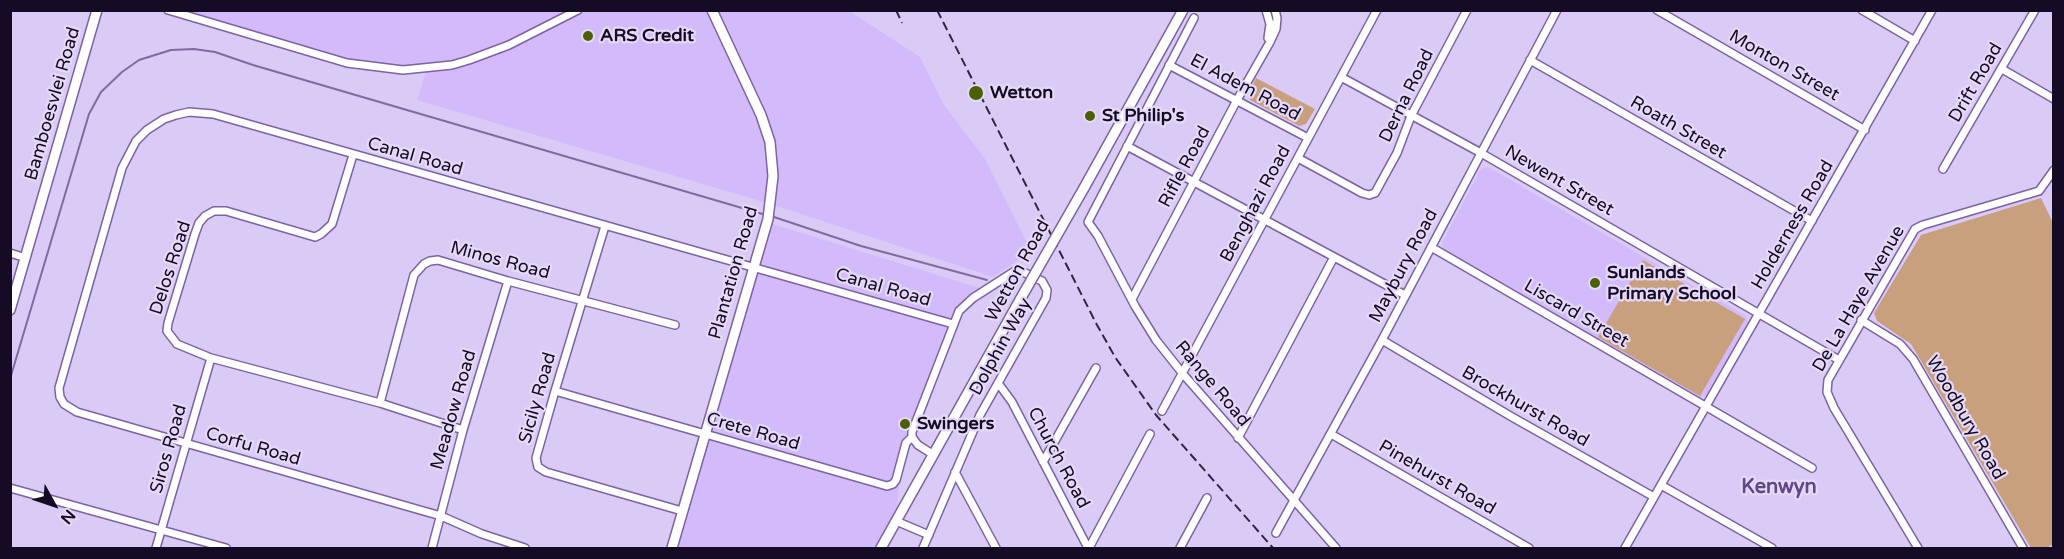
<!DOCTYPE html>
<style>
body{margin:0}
#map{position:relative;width:2064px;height:559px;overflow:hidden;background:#dacaf6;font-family:"Varela Round",sans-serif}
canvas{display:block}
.frame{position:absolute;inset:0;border:12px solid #160b25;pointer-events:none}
.north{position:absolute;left:24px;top:475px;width:60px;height:60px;-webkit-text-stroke:4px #e4daf8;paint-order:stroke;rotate:130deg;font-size:16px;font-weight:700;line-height:24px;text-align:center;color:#160b25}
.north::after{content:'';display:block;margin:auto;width:21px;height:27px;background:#160b25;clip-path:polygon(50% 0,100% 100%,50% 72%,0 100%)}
</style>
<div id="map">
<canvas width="2064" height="559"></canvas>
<div class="frame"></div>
<div class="north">N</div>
</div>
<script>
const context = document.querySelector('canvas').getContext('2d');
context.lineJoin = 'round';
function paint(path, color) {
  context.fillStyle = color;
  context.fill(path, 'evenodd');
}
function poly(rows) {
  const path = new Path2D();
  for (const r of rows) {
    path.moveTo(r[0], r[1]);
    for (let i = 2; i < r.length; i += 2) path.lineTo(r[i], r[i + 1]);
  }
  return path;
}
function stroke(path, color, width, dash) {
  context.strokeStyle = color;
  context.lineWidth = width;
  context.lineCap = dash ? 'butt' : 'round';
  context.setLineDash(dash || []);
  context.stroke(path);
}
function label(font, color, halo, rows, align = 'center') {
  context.font = font + ' "Varela Round",sans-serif';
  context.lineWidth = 4.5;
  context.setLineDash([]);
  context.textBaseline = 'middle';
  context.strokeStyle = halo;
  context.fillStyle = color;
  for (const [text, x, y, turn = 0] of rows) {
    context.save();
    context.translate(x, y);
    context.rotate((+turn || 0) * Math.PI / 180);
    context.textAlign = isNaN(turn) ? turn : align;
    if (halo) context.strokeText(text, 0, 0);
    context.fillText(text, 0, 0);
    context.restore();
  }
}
paint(poly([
 [162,11,849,11,920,57,944,105,985,159,1031,251,993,277,771,204,417,100,427,69,386,69,235,32],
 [1488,167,1746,316,1748,323,1706,396,1699,398,1444,251,1442,243,1481,169],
 [766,222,986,290,966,303,911,431,900,476,896,521,881,548,672,548]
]), '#d2bafb');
paint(poly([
 [1256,78,1315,109,1306,124,1299,126,1250,100,1248,94],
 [2041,198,2054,225,2054,544,2046,548,2031,548,1911,344,1877,321,1874,313,1921,235],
 [1643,260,1745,319,1700,396,1598,337]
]), '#c9a07d');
stroke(poly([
 [771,216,861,246,987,280],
 [10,379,89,114,101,92,122,72,139,60,171,50,194,49,215,52,253,65,766,215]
]), '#806ba1', 2);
const street = poly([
 [168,10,347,63,403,70,452,65,469,60,509,45,578,10],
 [1266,10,1270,24,1268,38],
 [1657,10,1865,130],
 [1862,10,1915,41],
 [1194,18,1088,222,1098,236,1135,306,1156,340,1183,374,1336,548],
 [1530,60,1812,221],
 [1169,65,1308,138],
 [2002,69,2054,99],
 [1341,77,1481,153,1839,360],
 [1127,146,1405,295],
 [353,155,332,224,321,234,315,237,226,211,214,211,205,216,199,223,195,234,168,323,167,331,177,344,211,358,380,403,463,430],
 [1298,158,1362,193,1369,195,1375,193,1397,153,1411,116,1467,10],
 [1943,169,2035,10],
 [605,226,555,391,536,458,537,463,538,467,546,472,682,511],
 [1431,247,1812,468],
 [10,253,26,258],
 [1132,299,1237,100,1270,42,1276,29,1277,18,1275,10],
 [1861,320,1900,344,1913,359,2023,548],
 [1382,340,1512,417,1654,497],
 [998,383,1012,402,1088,548],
 [555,391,887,486,893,484,896,480,906,443,912,437],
 [380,403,414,275,424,264,430,261,438,260,508,281,675,325],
 [1162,411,1377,10],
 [1331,434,1529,548],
 [1238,438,1334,257],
 [1043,462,1096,368],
 [955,472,996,548],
 [1661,485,1772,548],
 [10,488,226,548],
 [896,521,929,535],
 [1276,533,1382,340,1557,10],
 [156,548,211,358],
 [432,548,463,430,508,281],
 [525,548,482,534,441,516,77,412,64,404,60,397,59,388,122,168,136,141,147,130,164,119,176,115,189,112,213,114,953,324],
 [923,548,980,415,1046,298,1047,290,1042,281,1023,272,1015,271,973,298,959,311,912,432,912,437,918,445,934,455],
 [1089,548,1150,434],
 [1180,548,1207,498],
 [1625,548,1932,10],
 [1918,548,1834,408,1827,392,1828,380,1915,229,1923,225,2039,191,2054,170]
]);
const secondary = poly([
 [1084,188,1183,10],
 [10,310,97,10],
 [672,548,768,219,773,176,770,142,761,115,712,10],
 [881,548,1021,298]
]);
stroke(street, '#7d62a5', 10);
stroke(secondary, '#7d62a5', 12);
stroke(street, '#fff', 7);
stroke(secondary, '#fff', 9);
stroke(poly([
 [896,10,902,23],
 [937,10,1097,325,1115,357,1156,415,1273,548]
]), '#312642', 2, [9, 4.5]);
const secondaryBridge = poly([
 [1021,298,1084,188]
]);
stroke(secondaryBridge, '#7d62a5', 12, []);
stroke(secondaryBridge, '#fff', 9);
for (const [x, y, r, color] of [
 [588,36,6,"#4d5f03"],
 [976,93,8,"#4d5f03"],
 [1090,116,6,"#4d5f03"],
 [1595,283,6,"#4d5f03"],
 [905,424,6,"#4d5f03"]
]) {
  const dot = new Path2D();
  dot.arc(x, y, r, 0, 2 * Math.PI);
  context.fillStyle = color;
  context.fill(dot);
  stroke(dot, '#e4daf8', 2);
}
label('bold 18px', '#160b25', '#e4daf8', [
 ["ARS Credit",600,36],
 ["Wetton",990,93],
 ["St Philip's",1102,116],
 ["Sunlands",1607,273],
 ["Primary School",1607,294],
 ["Swingers",917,424]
], 'left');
label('18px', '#160b25', '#e4daf8', [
 ["Monton Street",1784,66,30],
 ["Drift Road",1976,83,-60],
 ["El Adem Road",1245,88,28],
 ["Derna Road",1407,96,-64],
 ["Bamboesvlei Road",53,104,-74],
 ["Roath Street",1678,128,30],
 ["Canal Road",415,157,16],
 ["Rifle Road",1185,167,-62],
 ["Newent Street",1559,181,30],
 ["Benghazi Road",1256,204,-62],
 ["Holderness Road",1793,225,-60],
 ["Minos Road",500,261,15],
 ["Maybury Road",1404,266,-62],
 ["Delos Road",171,268,-72],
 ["Wetton Road",1018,271,-61],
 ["Plantation Road",734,273,-74],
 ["Canal Road",883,288,16],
 ["De La Haye Avenue",1859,299,-60],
 ["Liscard Street",1576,314,30],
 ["Dolphin Way",1001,347,-61],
 ["Range Road",1212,384,50],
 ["Sicily Road",538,398,-74],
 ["Brockhurst Road",1525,407,30],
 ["Meadow Road",454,410,-74],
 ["Woodbury Road",1965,418,60],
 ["Crete Road",753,432,16],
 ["Corfu Road",253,447,16],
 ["Siros Road",169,449,-74],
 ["Church Road",1058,458,62],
 ["Pinehurst Road",1437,478,30]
]);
label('bold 20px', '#624788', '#e4daf8', [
 ["Kenwyn",1779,488]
]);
</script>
